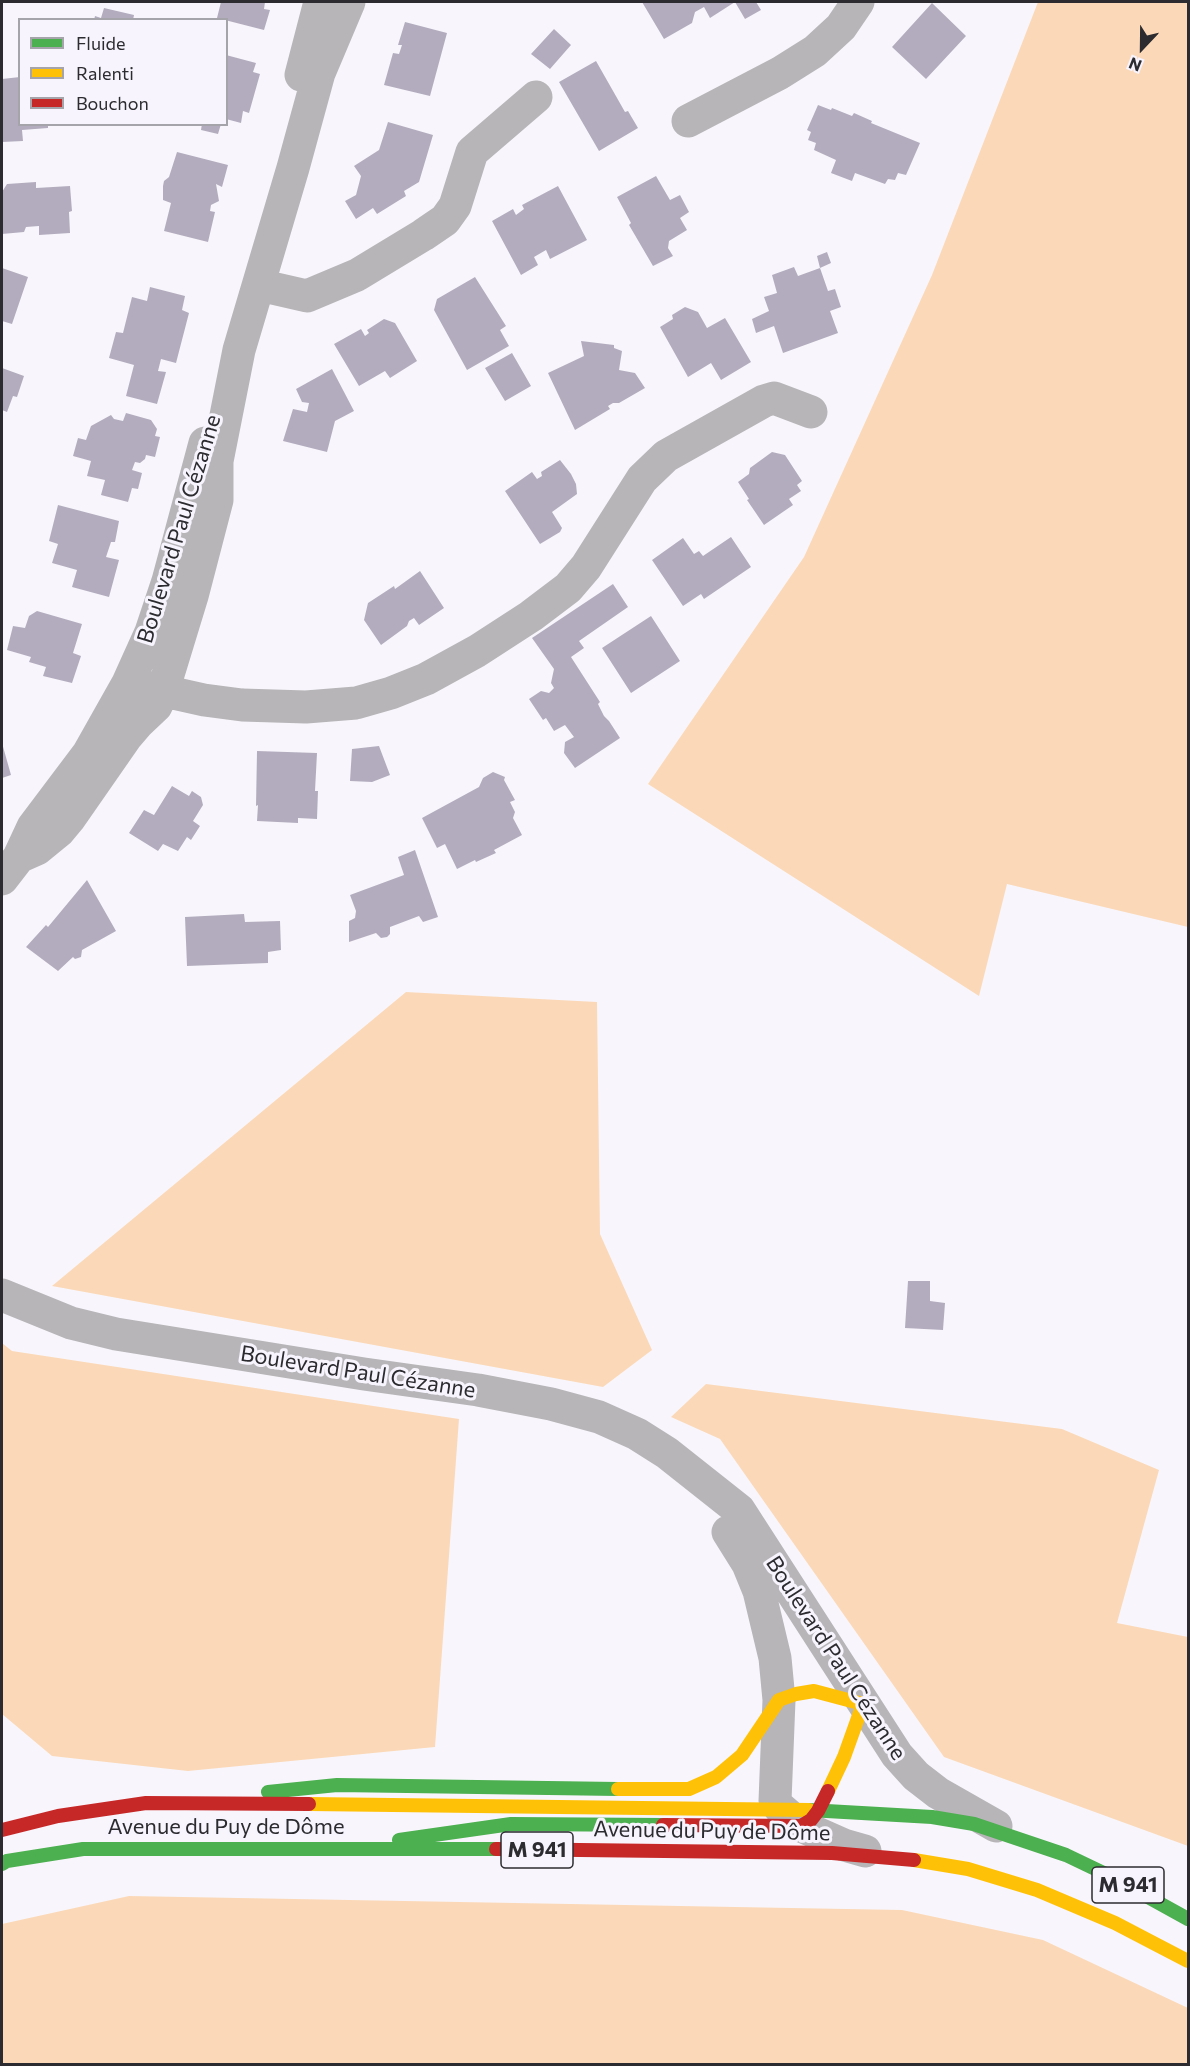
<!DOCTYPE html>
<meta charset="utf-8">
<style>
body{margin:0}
#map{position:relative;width:1190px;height:2066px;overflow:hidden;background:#f8f6fc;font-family:Commissioner,sans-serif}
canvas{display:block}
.frame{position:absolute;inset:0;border:3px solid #2c2b2f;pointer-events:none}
.legend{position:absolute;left:18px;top:18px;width:210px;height:108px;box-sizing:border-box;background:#f7f4fe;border:2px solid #a6a4ab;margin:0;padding:8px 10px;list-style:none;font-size:18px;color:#2c2b2f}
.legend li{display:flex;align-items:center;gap:12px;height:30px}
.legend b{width:30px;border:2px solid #a6a4ab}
.north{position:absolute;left:1112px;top:18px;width:60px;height:60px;-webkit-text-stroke:4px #f7f4fe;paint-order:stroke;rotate:202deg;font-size:16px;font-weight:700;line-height:24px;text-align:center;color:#2c2b2f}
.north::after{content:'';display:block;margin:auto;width:21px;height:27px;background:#2c2b2f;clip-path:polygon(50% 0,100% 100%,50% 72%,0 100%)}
</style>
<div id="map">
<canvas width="1190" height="2066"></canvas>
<div class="frame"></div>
<ul class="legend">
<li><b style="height:8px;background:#4caf50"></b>Fluide</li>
<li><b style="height:8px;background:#ffc107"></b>Ralenti</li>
<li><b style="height:8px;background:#c62828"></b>Bouchon</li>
</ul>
<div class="north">N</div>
</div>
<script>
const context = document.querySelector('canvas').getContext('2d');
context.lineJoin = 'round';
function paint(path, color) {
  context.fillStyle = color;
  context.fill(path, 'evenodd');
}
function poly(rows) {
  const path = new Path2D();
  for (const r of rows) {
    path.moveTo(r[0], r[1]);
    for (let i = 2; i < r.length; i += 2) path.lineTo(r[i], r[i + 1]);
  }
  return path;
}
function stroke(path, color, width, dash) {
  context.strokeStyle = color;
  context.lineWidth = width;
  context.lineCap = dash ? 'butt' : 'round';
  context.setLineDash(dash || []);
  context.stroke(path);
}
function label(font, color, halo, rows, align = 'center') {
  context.font = font + ' Commissioner,sans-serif';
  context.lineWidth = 6;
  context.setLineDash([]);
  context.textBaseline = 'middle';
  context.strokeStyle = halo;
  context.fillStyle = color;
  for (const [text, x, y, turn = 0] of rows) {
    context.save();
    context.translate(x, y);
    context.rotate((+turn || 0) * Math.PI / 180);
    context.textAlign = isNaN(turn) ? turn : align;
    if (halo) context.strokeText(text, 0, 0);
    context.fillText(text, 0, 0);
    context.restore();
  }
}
paint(poly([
 [1038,2,1188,2,1188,927,1007,884,979,996,648,784,804,557,932,275],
 [406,992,597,1002,600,1234,652,1350,603,1387,52,1286],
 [2,1343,12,1351,459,1419,435,1747,188,1771,52,1756,2,1714],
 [706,1384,1062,1429,1159,1470,1117,1623,1188,1637,1188,1846,944,1757,720,1439,671,1417],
 [129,1896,902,1910,1043,1940,1188,2008,1188,2064,2,2064,2,1924]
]), '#fbd9b8');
paint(poly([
 [221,2,265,2,264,9,270,10,264,30,217,18],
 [642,2,756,2,761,10,745,19,735,2,710,18,704,7,695,12,692,23,664,39],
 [932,3,966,36,926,79,892,47],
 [104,8,134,15,133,20,94,20,95,16,101,18],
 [405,22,447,33,430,96,384,85,393,53,399,54,402,45,398,45],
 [554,29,571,45,550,69,531,54],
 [226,55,256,63,253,72,260,74,249,113,243,111,241,123,226,119],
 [596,61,625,112,628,111,638,128,599,151,559,82],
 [20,77,20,124,48,124,48,128,22,130,23,141,2,142,2,79],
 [818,105,831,110,832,108,852,116,854,113,872,121,871,123,920,143,906,175,898,173,895,180,888,179,885,184,855,173,852,181,831,173,836,160,814,150,816,143,808,140,811,132,807,130],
 [388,122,433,135,419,182,404,191,406,196,377,214,373,208,356,219,345,201,356,195,361,176,354,166,379,150],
 [202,124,221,124,218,134,201,130],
 [177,152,228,165,222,187,216,184,219,201,211,205,210,211,215,212,208,242,164,231,171,203,163,200,163,186,164,181,169,177],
 [656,176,670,200,680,195,689,212,680,218,687,230,669,241,668,248,673,256,653,266,629,225,631,223,617,197],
 [36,182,36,188,70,186,72,211,69,212,70,233,39,235,39,226,26,227,24,232,2,234,2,192,7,184],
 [558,186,587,240,550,259,546,250,534,257,538,265,521,275,492,221,513,209,516,215,524,209,522,205],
 [827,252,831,263,820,268,817,256],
 [794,267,798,276,820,268,828,291,835,289,841,307,830,311,838,333,783,353,774,326,756,333,752,319,769,311,764,297,777,293,772,275],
 [2,268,28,277,12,324,2,321],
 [475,277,506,326,500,330,509,346,467,370,434,310,437,299],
 [150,287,185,296,182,310,189,313,176,363,161,359,158,371,166,372,157,404,126,396,134,365,109,358,116,332,123,333,132,297,147,301],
 [685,307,698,312,707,328,725,318,751,362,721,380,711,363,688,377,660,327,673,319,672,315],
 [384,319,395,323,417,361,390,378,385,371,359,386,334,344,361,329,365,336,369,333,367,330],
 [581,341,614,345,614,348,622,351,619,370,635,373,645,388,619,403,613,403,608,406,610,409,575,430,548,373,584,356],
 [512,353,531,386,505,401,485,368],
 [2,368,24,376,17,397,13,396,7,412,2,410],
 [332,369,354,411,335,421,327,452,283,441,293,409,307,412,309,403,302,402,296,389],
 [126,413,151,420,157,429,155,436,160,437,155,457,146,455,145,459,140,463,135,462,132,470,142,473,138,489,132,488,128,502,101,495,105,480,87,476,91,461,73,456,78,438,86,440,91,426,111,415,114,419,123,421],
 [772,452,785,455,802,481,797,485,801,491,789,499,793,505,764,525,747,500,749,499,738,482,749,474,750,468],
 [560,460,571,474,576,484,577,494,552,512,562,528,560,532,540,544,505,491,532,472,537,479,542,476,541,472],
 [58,505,119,521,115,542,111,542,106,557,119,560,109,597,72,587,77,570,52,563,58,544,49,541],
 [731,537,751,567,704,599,701,594,683,606,652,560,683,538,694,554,699,551,703,556],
 [420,571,444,608,419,625,414,618,409,621,407,626,381,645,364,620,368,603,394,586,395,589],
 [613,584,628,607,579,641,584,648,571,657,600,702,598,704,604,716,609,721,620,738,575,768,564,753,565,742,574,737,565,725,554,731,546,718,543,720,529,699,541,691,549,693,554,688,551,683,554,669,532,638],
 [37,611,82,624,73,653,81,656,72,683,43,676,46,667,29,662,31,657,7,650,13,626,25,628,29,616],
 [651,616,680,661,631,693,602,648],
 [2,743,11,775,2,778],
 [379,746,390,775,372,782,350,781,352,749],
 [257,751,317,753,315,791,318,791,317,819,298,818,298,823,257,821,258,805,256,806],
 [493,772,505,777,504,780,515,800,510,802,515,812,513,818,522,835,494,850,496,853,476,862,475,860,457,869,445,844,437,848,422,818,479,787,483,778],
 [172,786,189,796,192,791,201,797,203,805,193,821,200,826,191,840,187,837,178,851,163,844,158,851,129,833,144,810,154,815],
 [415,850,438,917,423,922,419,916,390,927,390,934,387,937,381,938,376,933,349,942,349,921,355,918,356,911,350,895,404,875,398,857],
 [87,880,116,931,82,950,81,957,75,959,73,957,58,971,26,947,46,925,48,927],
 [244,914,245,922,280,921,281,950,268,952,268,963,187,966,185,917],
 [908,1281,930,1281,930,1301,945,1303,943,1330,905,1328]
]), '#b3acbe');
stroke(poly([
 [301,75,320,2],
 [688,121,780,73,815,51,841,27,858,2],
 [259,285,307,296,357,275,423,235,445,220,455,206,472,152,536,97],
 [128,683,204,700,242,705,306,707,356,703,391,693,426,679,477,651,531,616,568,588,586,567,642,479,666,456,764,401,774,398,811,412],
 [19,857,37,849,59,831,69,819,126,737,138,723,156,706,163,691,192,596,217,500,217,461,239,350,293,168,319,73,349,2],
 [2,879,19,857,33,827,88,754,128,683,151,632,168,581,205,443],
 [2,1295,71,1323,116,1334,364,1374,478,1390,551,1404,599,1417,637,1434,667,1453,739,1510,897,1755,916,1776,938,1793,996,1826],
 [728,1532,748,1564,759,1591,775,1658,779,1700,775,1801,780,1808,801,1826,844,1845,865,1851]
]), '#b7b5b8', 33);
stroke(poly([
 [268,1792,337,1785,618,1789],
 [809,1810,932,1817,974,1824,1066,1855,1112,1877,1188,1919],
 [399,1840,511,1824,663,1825],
 [2,1864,7,1861,83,1849,496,1849]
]), '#4caf50', 14);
stroke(poly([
 [618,1789,689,1789,716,1777,742,1755,779,1700,796,1694,814,1691,863,1704,844,1757,828,1791],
 [309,1804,809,1810],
 [914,1860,968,1869,1037,1890,1115,1923,1188,1961]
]), '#ffc107', 14);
stroke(poly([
 [663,1825,801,1826,811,1820,818,1811,828,1791],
 [2,1830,58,1816,146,1803,309,1804],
 [496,1849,832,1853,914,1860]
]), '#c62828', 14);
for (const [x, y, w] of [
 [537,1850,72],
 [1128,1885,72]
]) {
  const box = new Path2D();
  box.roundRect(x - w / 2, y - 18, w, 36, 4.5);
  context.fillStyle = '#f7f4fe';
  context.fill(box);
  stroke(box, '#2c2b2f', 1.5);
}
label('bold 21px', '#2c2b2f', null, [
 ["M 941",537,1850],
 ["M 941",1128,1885]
]);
label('22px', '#2c2b2f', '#f7f4fe', [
 ["Boulevard Paul Cézanne",179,529,-73],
 ["Boulevard Paul Cézanne",358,1372,9],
 ["Boulevard Paul Cézanne",836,1658,57],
 ["Avenue du Puy de Dôme",226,1827],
 ["Avenue du Puy de Dôme",712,1831,1]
]);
</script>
